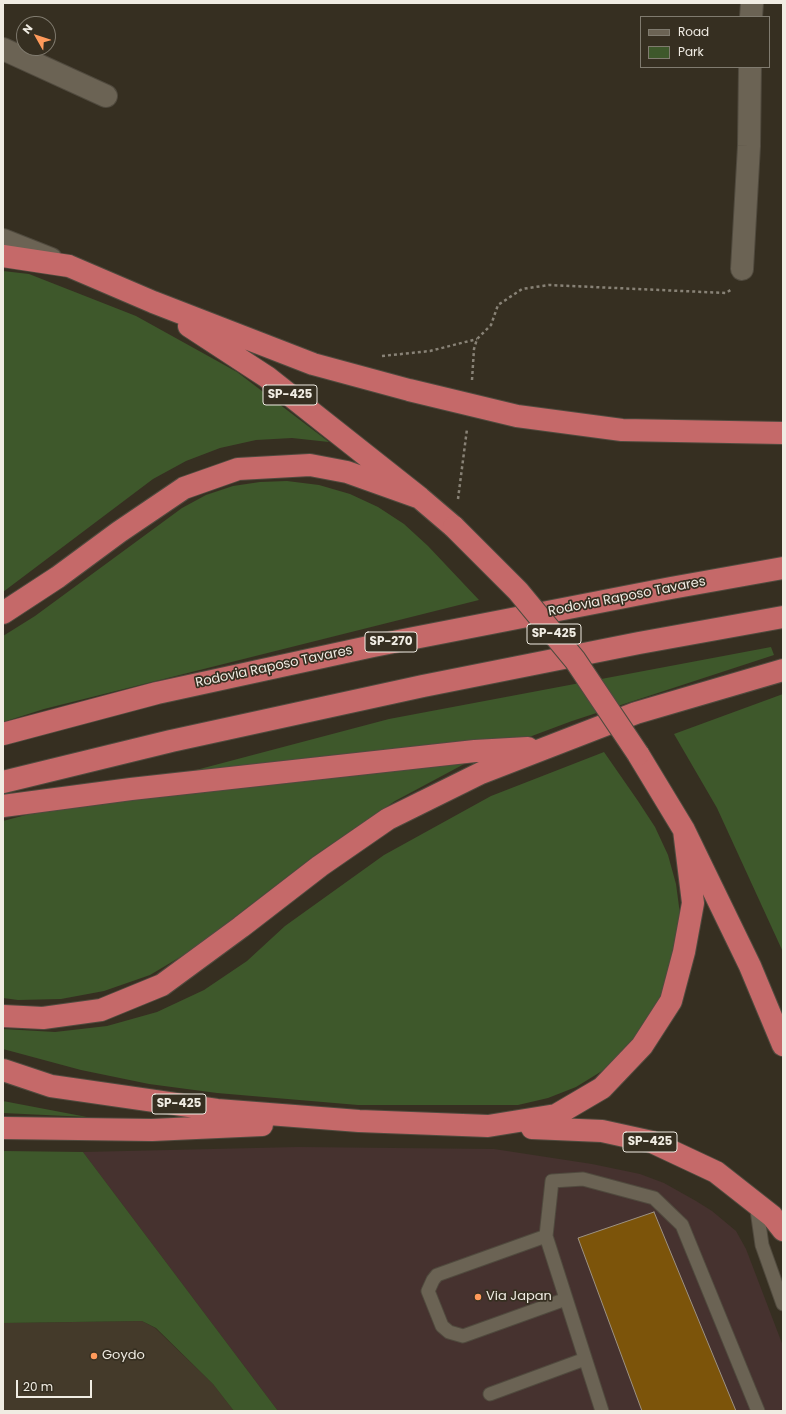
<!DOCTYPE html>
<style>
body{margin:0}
#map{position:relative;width:786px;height:1414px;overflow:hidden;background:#362f21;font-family:Poppins,sans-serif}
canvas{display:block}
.frame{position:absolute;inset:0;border:4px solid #f0ece3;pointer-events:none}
.legend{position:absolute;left:640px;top:16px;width:130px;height:52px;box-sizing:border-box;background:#362f21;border:1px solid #807b6f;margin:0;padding:5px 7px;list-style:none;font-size:12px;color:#f0ece3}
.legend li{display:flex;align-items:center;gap:8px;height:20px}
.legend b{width:20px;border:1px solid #807b6f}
.north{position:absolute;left:16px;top:16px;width:40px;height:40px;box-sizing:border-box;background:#362f21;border:1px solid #807b6f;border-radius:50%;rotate:309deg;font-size:11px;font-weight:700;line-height:16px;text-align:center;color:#f0ece3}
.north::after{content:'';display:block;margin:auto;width:14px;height:18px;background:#ff9a5b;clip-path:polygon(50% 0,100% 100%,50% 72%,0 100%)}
.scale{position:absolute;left:16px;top:1380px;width:76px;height:18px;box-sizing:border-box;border:2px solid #f0ece3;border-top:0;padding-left:5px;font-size:12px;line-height:14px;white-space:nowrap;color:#f0ece3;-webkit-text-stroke:3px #362f21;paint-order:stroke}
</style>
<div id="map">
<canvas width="786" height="1414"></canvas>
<div class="frame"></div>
<ul class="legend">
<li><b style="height:5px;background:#6b6354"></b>Road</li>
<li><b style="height:11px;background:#3e582b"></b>Park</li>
</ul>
<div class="north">N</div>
<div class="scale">20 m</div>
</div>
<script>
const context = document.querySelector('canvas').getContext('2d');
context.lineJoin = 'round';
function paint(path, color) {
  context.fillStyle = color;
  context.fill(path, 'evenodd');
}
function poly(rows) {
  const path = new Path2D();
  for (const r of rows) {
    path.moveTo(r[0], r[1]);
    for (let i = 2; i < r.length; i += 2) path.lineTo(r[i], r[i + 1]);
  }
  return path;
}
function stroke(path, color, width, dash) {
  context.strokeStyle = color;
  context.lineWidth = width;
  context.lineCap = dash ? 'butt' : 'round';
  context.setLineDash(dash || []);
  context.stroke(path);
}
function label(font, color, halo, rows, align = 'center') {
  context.font = font + ' Poppins,sans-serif';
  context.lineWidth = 3.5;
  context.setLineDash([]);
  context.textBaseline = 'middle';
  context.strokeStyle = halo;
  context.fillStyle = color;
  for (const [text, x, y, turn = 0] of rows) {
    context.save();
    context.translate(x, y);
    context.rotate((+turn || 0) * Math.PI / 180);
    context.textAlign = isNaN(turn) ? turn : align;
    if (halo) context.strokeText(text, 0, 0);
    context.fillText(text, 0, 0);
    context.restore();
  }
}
paint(poly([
 [298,1147,494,1149,592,1164,640,1174,664,1183,696,1201,712,1211,736,1231,746,1249,783,1346,783,1411,278,1411,83,1152]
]), '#46322f');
paint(poly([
 [142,1321,155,1328,213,1384,234,1411,3,1411,3,1323]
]), '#443a2a');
paint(poly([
 [3,271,29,274,136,316,237,372,329,442,292,438,256,440,220,448,186,461,153,479,3,592],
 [287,481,319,485,350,494,378,507,404,524,428,546,479,600,44,709,3,722,3,636,35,616,182,508,206,495,233,486,260,482],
 [771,647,774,655,572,721,481,755,395,801,314,856,192,950,150,975,104,991,61,999,18,1000,3,998,3,821,389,719],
 [783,694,783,952,717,808,674,734],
 [604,752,638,801,655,827,668,855,676,884,680,914,678,944,661,1002,626,1052,602,1071,576,1087,548,1098,518,1105,358,1105,217,1093,149,1084,81,1070,3,1049,3,1029,55,1032,107,1026,157,1012,204,990,247,961,285,926,384,855,491,796],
 [3,1101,87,1117,3,1113],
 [3,1151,83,1152,278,1411,234,1411,213,1384,156,1328,142,1321,3,1323]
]), '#3e582b');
const building = poly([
 [654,1212,736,1411,642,1411,578,1238,654,1212]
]);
paint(building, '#7c540a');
stroke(building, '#9d9283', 1);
const service = poly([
 [756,1203,762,1245,783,1304],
 [546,1236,437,1275,433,1280,428,1291,442,1326,449,1332,463,1336,566,1299],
 [490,1394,585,1359],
 [602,1411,546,1236,552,1181,583,1179,654,1198,682,1225,758,1411]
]);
const minor = poly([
 [751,17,752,3],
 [3,49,106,96],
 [742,269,749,146,750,67]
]);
const tertiary = poly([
 [3,240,51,259]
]);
const motorway = poly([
 [3,256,69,266,153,302,313,364,409,390,517,416,622,430,783,433],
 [189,326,267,377,420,498,454,527],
 [3,613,58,577,119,532,184,488,238,469,310,465,347,472,420,498],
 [3,734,157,693,373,646,671,588,783,568],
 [638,754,684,830,750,966,783,1045],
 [3,782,171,741,423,686,639,643,783,617],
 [3,806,131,789,475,751,528,748],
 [3,1016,43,1018,101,1010,162,985,241,927,320,866,388,819,481,773,636,713,783,670],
 [3,1070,51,1086,217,1110,359,1121,488,1126,556,1115,602,1088,642,1046,671,1001,684,952,693,903,684,830],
 [3,1128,152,1130,262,1125],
 [532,1128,602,1131,652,1142,716,1172,772,1216,783,1230]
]);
stroke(service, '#504a3e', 15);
stroke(minor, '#504a3e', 24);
stroke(tertiary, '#504a3e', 24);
stroke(motorway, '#504a3e', 24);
stroke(poly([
 [382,356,430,351,477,339],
 [472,380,474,349,477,339,491,325,498,305,522,289,549,285,726,293,732,289],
 [458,499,467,429]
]), '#888276', 2.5, [3, 3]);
stroke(service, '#6b6354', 13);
stroke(minor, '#6b6354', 22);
stroke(tertiary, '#6b6354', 22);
stroke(motorway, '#c56969', 22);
const motorwayBridge = poly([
 [454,527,518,591,575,660,638,754]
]);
stroke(motorwayBridge, '#504a3e', 24, []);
stroke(motorwayBridge, '#c56969', 22);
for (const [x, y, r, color] of [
 [478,1297,4,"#ff9a5b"],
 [94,1356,4,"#ff9a5b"]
]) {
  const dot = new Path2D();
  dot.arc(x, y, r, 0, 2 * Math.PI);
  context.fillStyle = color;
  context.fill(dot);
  stroke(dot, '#362f21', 1.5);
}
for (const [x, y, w] of [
 [290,395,54],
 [554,634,54],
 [391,642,52],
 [179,1104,54],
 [650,1142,54]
]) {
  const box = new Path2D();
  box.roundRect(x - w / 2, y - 10, w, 20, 3);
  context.fillStyle = '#362f21';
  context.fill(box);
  stroke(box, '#f0ece3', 1);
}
label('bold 12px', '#f0ece3', null, [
 ["SP-425",290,395],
 ["SP-425",554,634],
 ["SP-270",391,642],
 ["SP-425",179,1104],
 ["SP-425",650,1142]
]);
label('13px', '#f0ece3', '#362f21', [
 ["Rodovia Raposo Tavares",627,597,-11],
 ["Rodovia Raposo Tavares",274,667,-12]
]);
label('13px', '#f0ece3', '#362f21', [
 ["Via Japan",486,1297],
 ["Goydo",102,1356]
], 'left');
</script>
